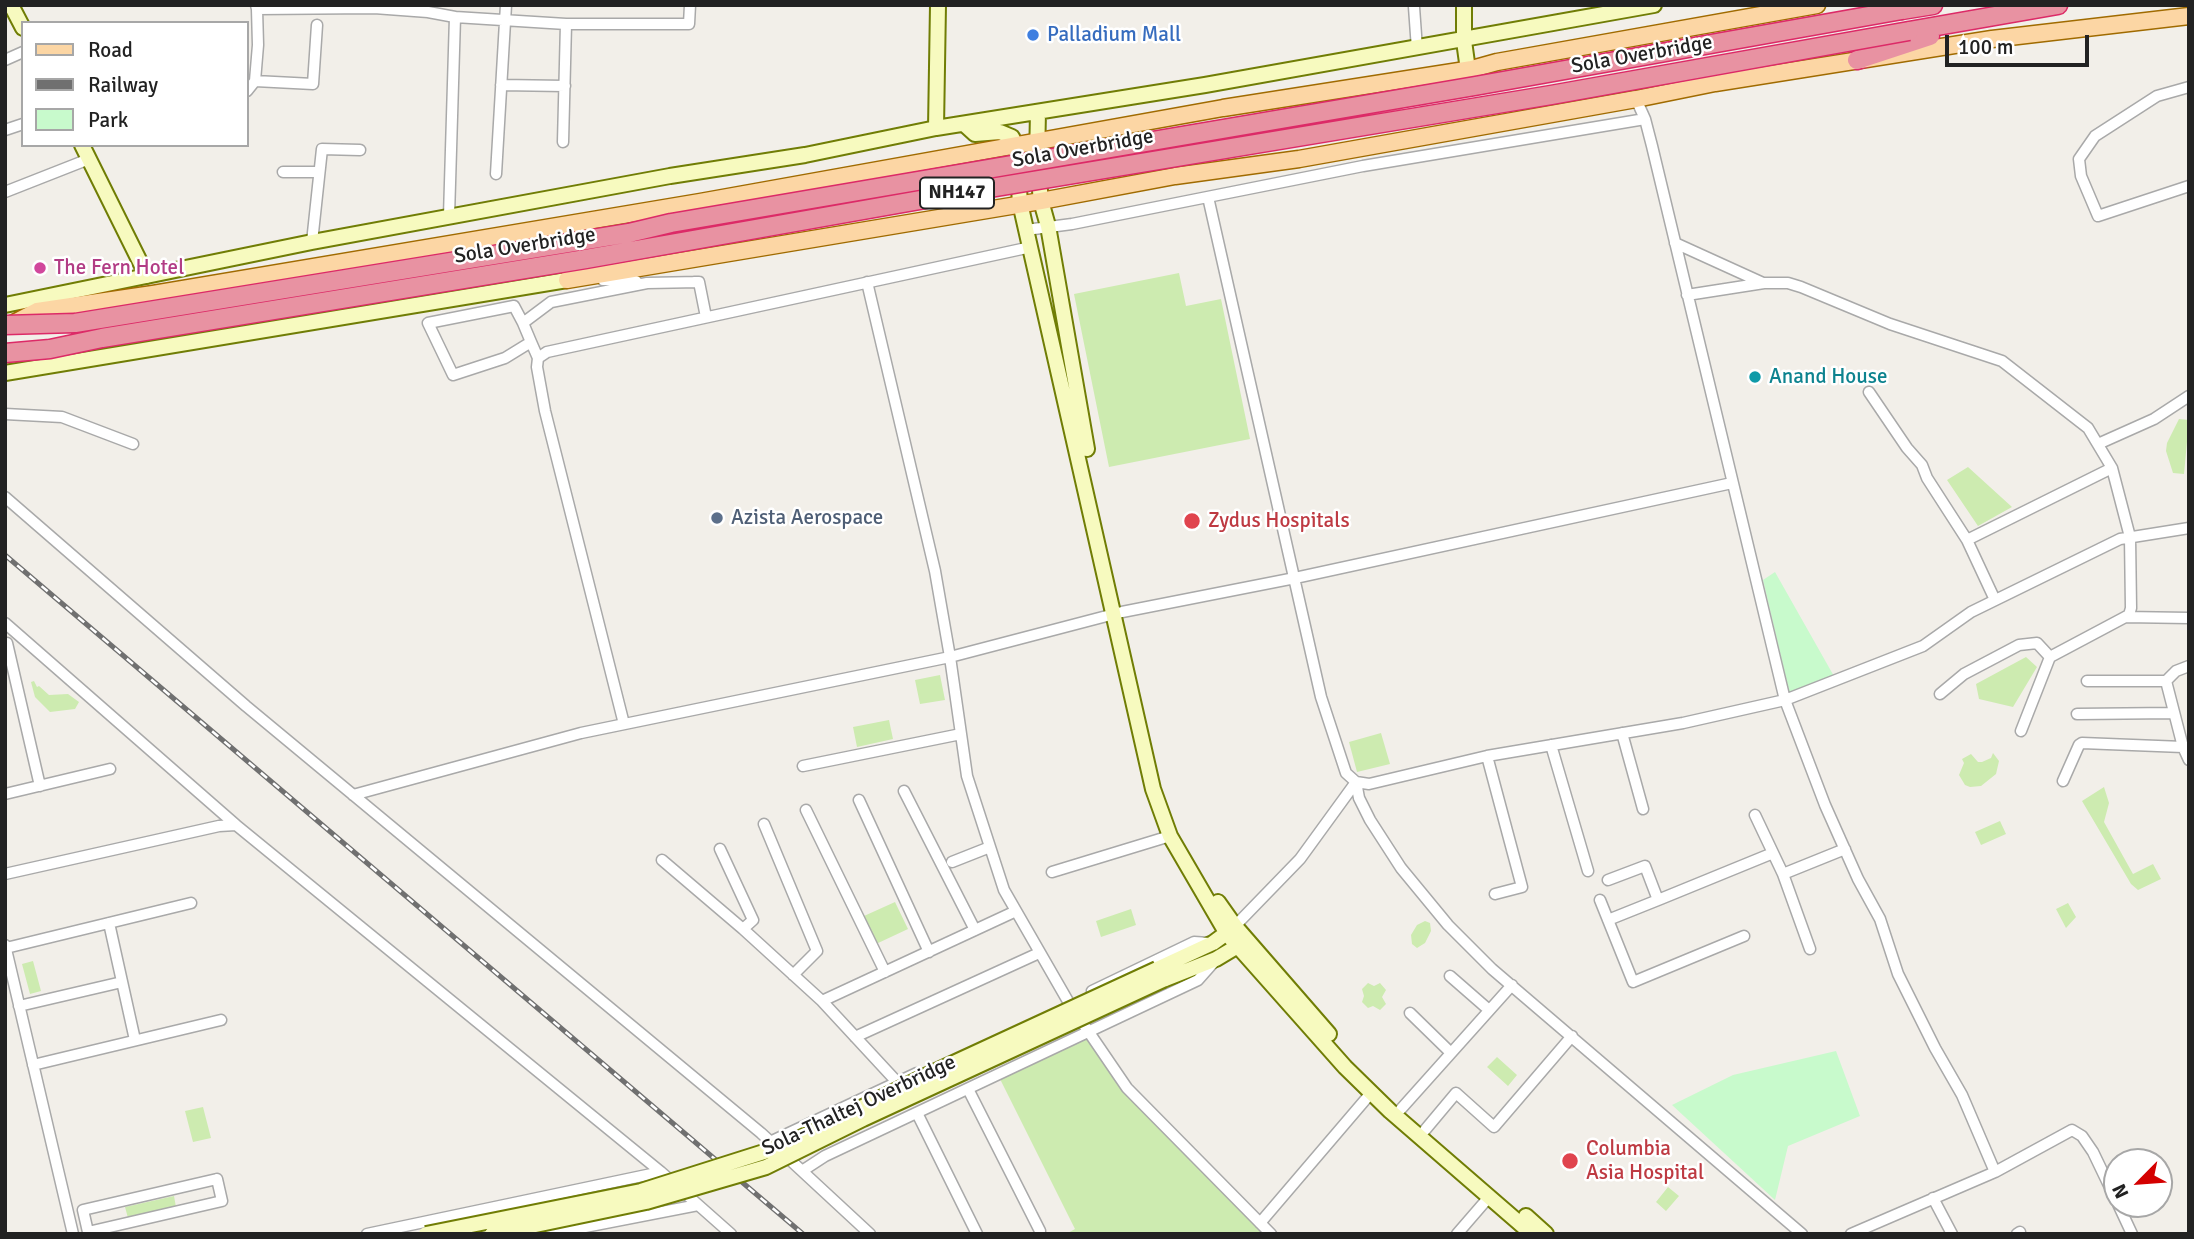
<!DOCTYPE html>
<style>
body{margin:0}
#map{position:relative;width:2194px;height:1239px;overflow:hidden;background:#f2efe9;font-family:Signika,sans-serif}
canvas{display:block}
.frame{position:absolute;inset:0;border:7px solid #222;pointer-events:none}
.legend{position:absolute;left:21px;top:21px;width:228px;height:126px;box-sizing:border-box;background:#fff;border:2px solid #a7a7a7;margin:0;padding:9px 12px;list-style:none;font-size:21px;color:#222}
.legend li{display:flex;align-items:center;gap:14px;height:35px}
.legend b{width:35px;border:2px solid #a7a7a7}
.north{position:absolute;left:2103px;top:1148px;width:70px;height:70px;box-sizing:border-box;background:#fff;border:2px solid #a7a7a7;border-radius:50%;rotate:245deg;font-size:19px;font-weight:700;line-height:28px;text-align:center;color:#222}
.north::after{content:'';display:block;margin:auto;width:24px;height:32px;background:#d40000;clip-path:polygon(50% 0,100% 100%,50% 72%,0 100%)}
.scale{position:absolute;left:1945px;top:35px;width:144px;height:32px;box-sizing:border-box;border:4px solid #222;border-top:0;padding-left:9px;font-size:21px;line-height:24px;white-space:nowrap;color:#222;-webkit-text-stroke:5px #fff;paint-order:stroke}
</style>
<div id="map">
<canvas width="2194" height="1239"></canvas>
<div class="frame"></div>
<ul class="legend">
<li><b style="height:9px;background:#fcd6a4"></b>Road</li>
<li><b style="height:9px;background:#707070"></b>Railway</li>
<li><b style="height:19px;background:#c8facc"></b>Park</li>
</ul>
<div class="north">N</div>
<div class="scale">100 m</div>
</div>
<script>
const context = document.querySelector('canvas').getContext('2d');
context.lineJoin = 'round';
function paint(path, color) {
  context.fillStyle = color;
  context.fill(path, 'evenodd');
}
function poly(rows) {
  const path = new Path2D();
  for (const r of rows) {
    path.moveTo(r[0], r[1]);
    for (let i = 2; i < r.length; i += 2) path.lineTo(r[i], r[i + 1]);
  }
  return path;
}
function stroke(path, color, width, dash) {
  context.strokeStyle = color;
  context.lineWidth = width;
  context.lineCap = dash ? 'butt' : 'round';
  context.setLineDash(dash || []);
  context.stroke(path);
}
function label(font, color, halo, rows, align = 'center') {
  context.font = font + ' Signika,sans-serif';
  context.lineWidth = 5;
  context.setLineDash([]);
  context.textBaseline = 'middle';
  context.strokeStyle = halo;
  context.fillStyle = color;
  for (const [text, x, y, turn = 0] of rows) {
    context.save();
    context.translate(x, y);
    context.rotate((+turn || 0) * Math.PI / 180);
    context.textAlign = isNaN(turn) ? turn : align;
    if (halo) context.strokeText(text, 0, 0);
    context.fillText(text, 0, 0);
    context.restore();
  }
}
paint(poly([
 [1179,273,1186,306,1221,299,1250,439,1109,467,1074,294],
 [2179,419,2189,420,2184,474,2173,473,2166,451,2167,443],
 [1968,467,2012,507,1978,526,1947,480],
 [2026,657,2037,667,2013,707,1979,699,1976,684],
 [940,675,945,700,920,704,915,680],
 [34,681,37,687,39,686,49,695,68,694,79,702,75,709,50,712,35,697,31,682],
 [889,720,893,739,857,747,853,727],
 [1381,733,1390,764,1357,772,1349,742],
 [1993,753,1999,761,1996,774,1981,786,1970,787,1965,785,1959,775,1964,763,1962,759,1971,754,1978,762,1982,762,1991,758],
 [2104,787,2109,803,2104,822,2133,874,2153,864,2161,879,2138,890,2131,884,2082,801],
 [2000,821,2006,834,1981,845,1975,832],
 [895,902,908,929,876,944,864,916],
 [2068,903,2076,917,2066,928,2056,909],
 [1131,909,1136,925,1101,937,1096,921],
 [1425,921,1430,923,1431,931,1425,943,1417,948,1412,944,1411,935,1417,925],
 [33,961,41,991,30,994,22,964],
 [1368,983,1374,986,1380,983,1386,990,1382,997,1386,1004,1380,1010,1373,1006,1368,1008,1362,1002,1364,996,1362,989],
 [1089,1038,1125,1090,1267,1234,1066,1234,1075,1229,1000,1079],
 [1497,1057,1517,1075,1508,1086,1487,1067],
 [203,1107,211,1138,193,1142,185,1111],
 [1668,1187,1679,1196,1666,1211,1656,1202],
 [174,1196,176,1207,128,1218,125,1207]
]), '#cdebb0');
paint(poly([
 [1775,572,1835,678,1790,695,1763,580],
 [1836,1051,1860,1116,1788,1146,1775,1200,1672,1105,1733,1075]
]), '#c8facc');
const street = poly([
 [256,5,257,9,374,8,428,12,455,17,449,216],
 [1414,7,1417,49],
 [455,17,566,24,689,24,690,5],
 [5,60,23,52],
 [255,81,313,84,317,25],
 [501,85,565,86],
 [2189,87,2157,96,2095,136,2079,159,2081,176,2098,216,2189,186],
 [247,91,255,81,258,45,257,9],
 [1636,99,1645,119,1652,146,1785,700,1825,805,1858,879,1880,919,1898,974,1935,1048,1962,1095,1995,1172],
 [5,130,23,124],
 [563,142,566,24],
 [283,172,319,172],
 [496,174,506,5],
 [5,192,89,159],
 [1208,197,1321,697,1346,773,1356,782,1369,784,1487,756,1683,723,1785,700,1923,646,1971,612,2120,539,2189,528],
 [1026,230,1072,224,1363,166,1645,119],
 [312,242,322,149,360,150],
 [1675,243,1763,283],
 [603,280,636,281],
 [694,282,699,282,706,317],
 [867,282,935,571,950,657,967,776,1004,890,1069,1003,1127,1088,1271,1234],
 [1687,295,1764,283,1788,283,1801,287,1890,324,2002,361,2088,428,2112,468,2130,537,2131,608,2129,615,2050,657,2021,731],
 [523,323,551,302,647,283,699,282],
 [531,342,505,358,453,375,428,323,514,306,523,323,531,342,538,358],
 [1869,392,1907,448,1922,465,1927,478,1967,540,1995,600],
 [5,414,62,417,133,444],
 [2098,444,2154,419,2189,396],
 [5,497,246,706,761,1133,870,1234],
 [1967,540,2112,468],
 [2125,617,2189,618],
 [5,623,236,825],
 [7,643,40,786],
 [2087,681,2166,681,2183,747,2189,760],
 [2166,681,2176,671,2189,666],
 [1940,694,1964,674,2019,645,2037,643,2050,657],
 [2077,714,2173,713],
 [624,724,545,411,537,367,538,358,547,352,1031,247],
 [1622,733,1643,809],
 [1551,745,1588,871],
 [1487,756,1522,887,1495,894],
 [803,766,961,734],
 [2063,781,2079,745,2082,743,2183,747],
 [1356,782,1359,798,1370,820,1401,868,1448,925,1492,969,1802,1234],
 [904,791,975,930],
 [5,794,110,769],
 [353,795,581,733,950,657,1122,612,1295,578,1732,483],
 [859,800,929,952],
 [806,810,885,972],
 [1755,815,1783,874],
 [764,824,817,951,793,975],
 [720,849,753,920,743,929,822,1001,897,1082],
 [662,860,743,929],
 [952,862,990,847],
 [1052,872,1170,836],
 [5,874,219,826,236,825,661,1172,731,1234],
 [1608,880,1645,866,1658,900,1608,920],
 [1600,900,1633,982,1744,936],
 [1658,900,1773,853],
 [109,923,135,1040],
 [1235,926,1300,859,1356,782],
 [5,945,73,1234],
 [6,948,191,903],
 [1810,949,1783,874,1845,849],
 [1450,976,1489,1010],
 [1092,991,1194,942,1209,943],
 [822,1001,1016,911],
 [19,1006,122,982],
 [1410,1013,1451,1053],
 [855,1037,1039,953],
 [33,1065,221,1020],
 [968,1089,1040,1231],
 [1401,1109,1512,985],
 [917,1113,977,1234],
 [1425,1130,1456,1093,1494,1127,1572,1036],
 [770,1142,917,1073],
 [802,1171,825,1156,1198,980,1214,962],
 [217,1179,222,1201,88,1232,83,1210,217,1179],
 [1933,1198,1952,1234],
 [2118,1204,2132,1234],
 [1260,1223,1371,1093],
 [367,1234,661,1172],
 [549,1234,698,1205],
 [1457,1234,1489,1197],
 [1851,1234,1995,1172,2072,1130,2082,1136,2093,1152,2117,1202],
 [2017,1234,2020,1232]
]);
const secondary = poly([
 [11,5,23,28],
 [1464,5,1464,41,1468,70],
 [1038,112,1037,160,1041,201,1048,226,1087,449],
 [964,124,975,134,1000,132,1012,137,1016,146,1020,203,1153,789,1170,836,1227,934,1345,1067,1390,1111,1532,1234],
 [936,128,938,5],
 [82,145,147,276],
 [5,305,312,242,670,176,805,155,936,128,1205,85,1654,5],
 [5,373,567,280],
 [1218,902,1235,926,1329,1034],
 [1157,969,1213,943,1232,929],
 [1163,980,1216,959,1246,941],
 [1526,1216,1546,1234]
]);
const primary = poly([
 [567,280,1041,201,1175,176,1299,159,1636,99,1715,83,1992,39,2189,16],
 [12,324,37,311,153,294,700,202,1223,108,1472,69,1497,62,1817,5]
]);
const highway = poly([
 [1902,10,1933,5],
 [1909,31,2058,5],
 [1857,60,1930,36]
]);
stroke(street, '#a9a9a9', 13);
stroke(secondary, '#707d05', 18);
stroke(primary, '#a06b00', 19);
stroke(highway, '#dc2a67', 21);
stroke(street, '#fff', 10);
stroke(secondary, '#f7fabf', 14);
stroke(primary, '#fcd6a4', 16);
stroke(highway, '#e892a2', 18);
const rail = poly([
 [5,555,803,1234]
]);
stroke(rail, '#707070', 5);
stroke(rail, '#fff', 2.5, [8]);
const secondaryBridge = poly([
 [426,1234,641,1191,786,1145,921,1078,1157,969],
 [492,1234,646,1202,766,1167,863,1119,1163,980]
]);
const highwayBridge = poly([
 [5,325,75,323,629,233,671,223,1475,86,1902,10],
 [5,353,50,349,102,338,586,259,954,194,1551,95,1909,31]
]);
stroke(secondaryBridge, '#707d05', 18, []);
stroke(highwayBridge, '#dc2a67', 21, []);
stroke(secondaryBridge, '#f7fabf', 14);
stroke(highwayBridge, '#e892a2', 18);
for (const [x, y, r, color] of [
 [1033,35,7,"#3f7fe0"],
 [40,268,7,"#d1479c"],
 [1755,377,7,"#0f9aa8"],
 [717,518,7,"#5c6f8a"],
 [1192,521,9,"#e0444e"],
 [1570,1161,9,"#e0444e"]
]) {
  const dot = new Path2D();
  dot.arc(x, y, r, 0, 2 * Math.PI);
  context.fillStyle = color;
  context.fill(dot);
  stroke(dot, '#fff', 2.5);
}
for (const [x, y, w] of [
 [957,193,74]
]) {
  const box = new Path2D();
  box.roundRect(x - w / 2, y - 15.5, w, 31, 5);
  context.fillStyle = '#fff';
  context.fill(box);
  stroke(box, '#222', 2);
}
label('bold 19px', '#222', null, [
 ["NH147",957,193]
]);
label('21px', '#366cbe', '#fff', [
 ["Palladium Mall",1047,35]
], 'left');
label('21px', '#222', '#fff', [
 ["Sola Overbridge",1642,55,-10],
 ["Sola Overbridge",1083,149,-10],
 ["Sola Overbridge",525,246,-9],
 ["Sola-Thaltej Overbridge",859,1106,-25]
]);
label('21px', '#b23c85', '#fff', [
 ["The Fern Hotel",54,268]
], 'left');
label('21px', '#0d838f', '#fff', [
 ["Anand House",1769,377]
], 'left');
label('21px', '#4e5e75', '#fff', [
 ["Azista Aerospace",731,518]
], 'left');
label('21px', '#be3a42', '#fff', [
 ["Zydus Hospitals",1208,521],
 ["Columbia",1586,1149],
 ["Asia Hospital",1586,1173]
], 'left');
</script>
